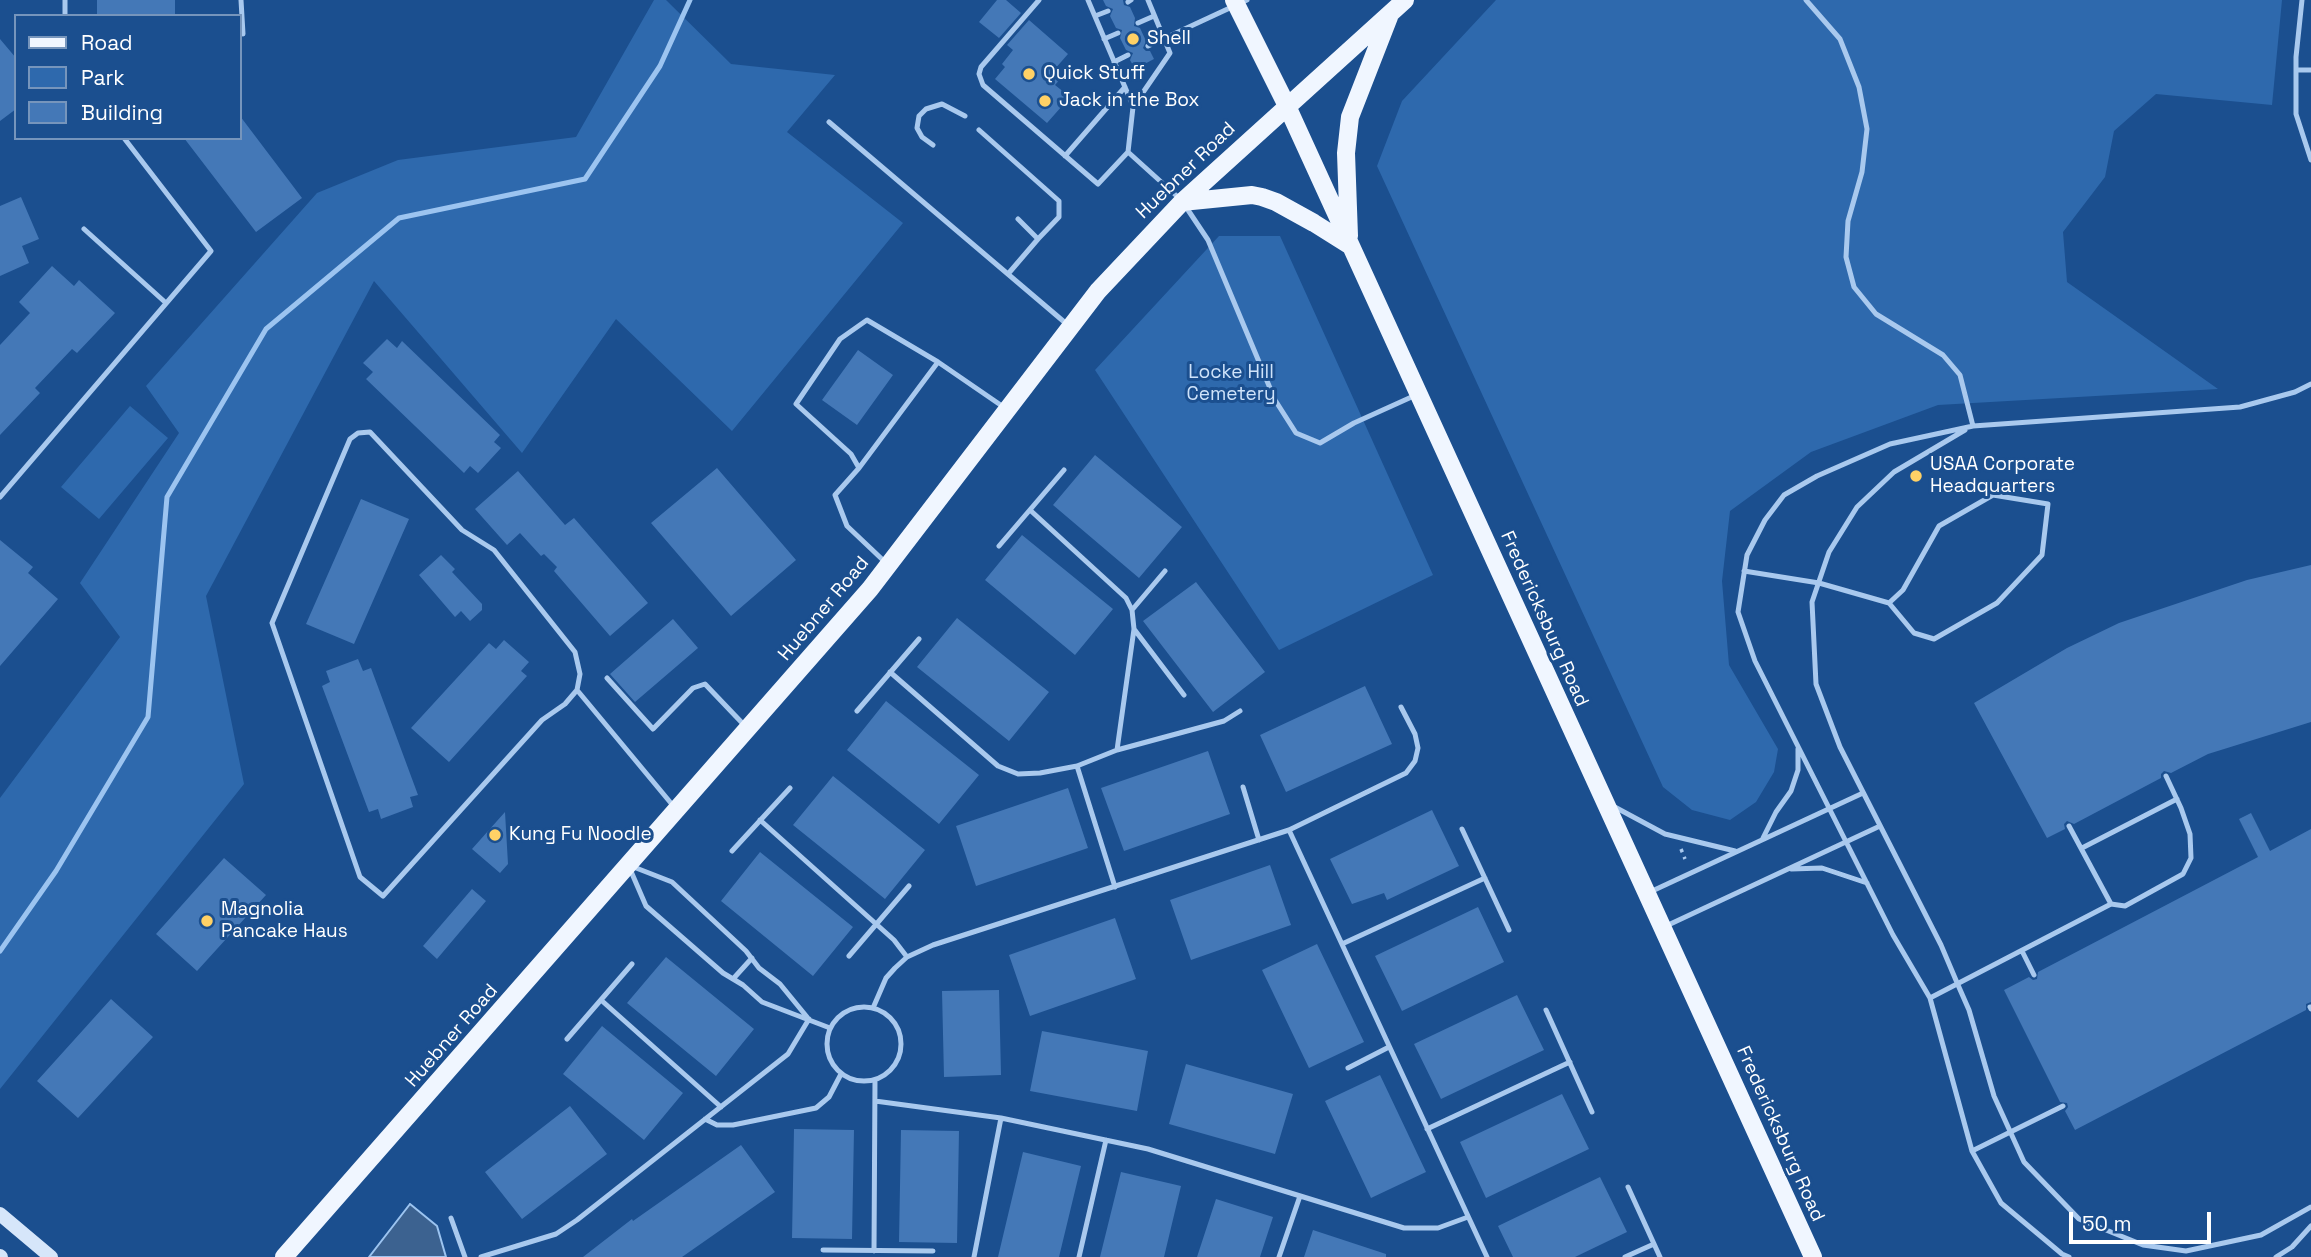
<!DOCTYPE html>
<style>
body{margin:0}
#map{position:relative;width:2311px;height:1257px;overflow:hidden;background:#1b4f8f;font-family:"Space Grotesk",sans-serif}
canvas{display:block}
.legend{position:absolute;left:14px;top:14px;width:228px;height:126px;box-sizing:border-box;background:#1b4f8f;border:2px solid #7695bc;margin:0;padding:9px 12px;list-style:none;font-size:21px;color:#fff}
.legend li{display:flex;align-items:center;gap:14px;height:35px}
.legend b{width:35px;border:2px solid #7695bc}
.scale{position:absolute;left:2069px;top:1212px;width:142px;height:32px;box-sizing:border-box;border:4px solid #fff;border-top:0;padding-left:9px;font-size:21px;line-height:24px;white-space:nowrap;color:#fff;-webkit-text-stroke:5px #1b4f8f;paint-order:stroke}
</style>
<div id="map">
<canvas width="2311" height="1257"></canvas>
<ul class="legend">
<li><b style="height:9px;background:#f0f6ff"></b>Road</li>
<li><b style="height:19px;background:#2e69ad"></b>Park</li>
<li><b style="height:19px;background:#4478b7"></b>Building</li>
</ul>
<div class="scale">50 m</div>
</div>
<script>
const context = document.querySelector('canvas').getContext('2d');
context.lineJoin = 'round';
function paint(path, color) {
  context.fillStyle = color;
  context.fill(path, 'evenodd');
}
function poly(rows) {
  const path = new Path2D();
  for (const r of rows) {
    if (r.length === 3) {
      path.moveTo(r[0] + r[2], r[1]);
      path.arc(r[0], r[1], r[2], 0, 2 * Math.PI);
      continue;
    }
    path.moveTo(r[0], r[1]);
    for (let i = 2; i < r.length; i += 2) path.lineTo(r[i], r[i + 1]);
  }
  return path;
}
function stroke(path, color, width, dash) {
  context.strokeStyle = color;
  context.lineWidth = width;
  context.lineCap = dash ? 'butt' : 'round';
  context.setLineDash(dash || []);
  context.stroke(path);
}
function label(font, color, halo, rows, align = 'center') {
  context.font = font + ' "Space Grotesk",sans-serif';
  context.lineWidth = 6;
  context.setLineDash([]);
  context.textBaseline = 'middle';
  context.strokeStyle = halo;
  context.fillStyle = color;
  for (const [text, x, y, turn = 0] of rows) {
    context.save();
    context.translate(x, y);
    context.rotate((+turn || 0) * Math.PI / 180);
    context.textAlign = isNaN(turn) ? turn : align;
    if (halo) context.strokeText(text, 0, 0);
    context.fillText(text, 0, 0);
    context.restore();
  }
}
paint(poly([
 [654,0,666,0,731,64,835,75,787,132,903,223,732,431,616,319,522,453,374,281,206,596,244,784,0,1089,0,798,120,637,80,583,179,433,146,386,317,193,398,160,576,137],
 [1496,0,2282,0,2272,105,2156,94,2114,131,2105,177,2063,232,2067,282,2218,389,1938,405,1811,452,1730,511,1722,581,1729,665,1778,749,1774,772,1756,802,1730,820,1692,810,1663,787,1377,166,1402,101],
 [1219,236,1280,236,1433,575,1279,650,1095,370],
 [130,406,168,438,99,519,61,487]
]), '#2e69ad');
const water = poly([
 [410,1204,437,1226,446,1257,369,1257,410,1204]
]);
paint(water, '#3c6290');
stroke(water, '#9cc4f0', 2);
stroke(poly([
 [0,951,56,871,148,717,167,497,266,329,399,218,585,179,660,66,690,0]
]), '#9cc4f0', 5);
paint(poly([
 [97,0,175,0,175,16,97,16],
 [997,0,1006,0,1021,13,999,38,979,22],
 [1103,0,1123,0,1124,5,1130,7,1135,18,1134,26,1140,28,1146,41,1143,48,1146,51,1150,51,1154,59,1135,69,1130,60,1133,53,1126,50,1120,38,1122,30,1116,28,1110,16,1113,9,1106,6],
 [1029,20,1068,54,1054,70,1062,77,1055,85,1070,97,1047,123,995,79,1005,67,1002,64,1013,50,1007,45],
 [0,39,16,58,16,109,0,121],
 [240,116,302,198,256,232,184,138,240,138],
 [21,197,39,239,22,246,29,263,0,276,0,206],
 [52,266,74,286,79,280,115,313,77,353,72,349,35,388,40,393,0,435,0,345,30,313,19,302],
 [387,339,397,348,402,341,500,435,494,442,501,448,478,473,470,466,464,473,366,379,373,372,363,363],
 [858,350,893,375,857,425,822,400],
 [1095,455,1182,527,1139,578,1053,505],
 [717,468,796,560,731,616,651,523],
 [518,471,565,525,574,518,648,603,610,636,554,571,557,567,544,554,541,556,520,533,507,545,475,509],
 [361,499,409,519,354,644,306,624],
 [1022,535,1113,609,1075,655,985,580],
 [0,540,33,567,28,573,58,599,0,666],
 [441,555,455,569,452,572,482,604,482,610,470,621,461,611,455,617,419,575],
 [2311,565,2311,722,2208,754,2171,773,2164,771,2161,774,2161,778,2074,824,2067,821,2064,824,2065,829,2047,838,1974,703,2067,648,2119,623,2247,580],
 [1196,582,1265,672,1213,712,1143,621],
 [957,618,1049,692,1009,741,917,667],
 [673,619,698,648,635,702,610,674],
 [504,640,529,662,521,671,527,676,449,762,411,728,489,643,496,649],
 [358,659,363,671,371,668,418,795,410,797,413,807,381,819,378,809,369,812,322,686,330,682,326,671],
 [1365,686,1392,744,1286,792,1260,735],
 [886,701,979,775,939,824,847,750],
 [1208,751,1230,814,1124,851,1101,788],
 [833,776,925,850,885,899,793,825],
 [1068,788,1088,848,976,886,956,826],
 [1432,810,1459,866,1387,900,1384,893,1352,904,1330,859],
 [505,812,508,864,500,873,472,849],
 [2251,813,2270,851,2311,829,2311,1002,2306,1004,2306,1010,2075,1130,2065,1111,2068,1107,2067,1103,2060,1102,2004,990,2029,977,2033,980,2037,979,2038,972,2258,857,2239,819],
 [760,852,853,927,813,976,721,901],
 [224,858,266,895,197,971,156,934],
 [1270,865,1291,925,1191,960,1170,900],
 [472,889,486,901,437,959,423,946],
 [1478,907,1504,962,1402,1011,1375,956],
 [1115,918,1136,979,1030,1016,1009,955],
 [1317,944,1364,1042,1309,1068,1262,970],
 [666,957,754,1029,716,1076,627,1003],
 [999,990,1001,1075,944,1077,942,991],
 [1517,995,1544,1050,1441,1099,1414,1044],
 [111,999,153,1037,78,1118,37,1081],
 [602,1026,683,1093,644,1140,563,1074],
 [1042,1031,1148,1051,1137,1111,1030,1091],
 [1186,1064,1293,1094,1275,1154,1169,1124],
 [1380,1075,1426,1172,1371,1198,1325,1101],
 [1562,1094,1589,1149,1486,1198,1460,1142],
 [570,1106,607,1154,522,1219,485,1172],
 [794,1129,854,1130,852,1239,792,1238],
 [901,1130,959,1131,957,1243,899,1242],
 [741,1145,775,1192,682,1257,583,1257,632,1219,633,1221],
 [1023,1152,1081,1166,1059,1257,998,1257],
 [1121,1172,1181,1186,1164,1257,1100,1257],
 [1600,1177,1627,1232,1575,1257,1513,1257,1498,1226],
 [1216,1199,1273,1217,1260,1257,1197,1257],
 [1313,1230,1386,1254,1386,1257,1304,1257]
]), '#4478b7');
stroke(poly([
 [1681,849,1685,859]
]), '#a9c9ee', 3.5, [3.5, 5]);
stroke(poly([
 [65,0,65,16],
 [241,0,243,34],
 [1039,0,981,67,979,74,983,85,1098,184,1128,152,1133,107,1170,53,1148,0],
 [1088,0,1133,106],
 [1806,0,1840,39,1859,87,1867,129,1862,172,1848,221,1846,257,1854,287,1876,314,1943,355,1960,375,1973,426],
 [2302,0,2296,57,2296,114,2311,160],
 [1128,2,1131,0],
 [1095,16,1108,11],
 [1138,23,1154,16],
 [1104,39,1118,33],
 [1148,46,1247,0],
 [1114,62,1128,55],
 [2296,70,2311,70],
 [829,122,1069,326],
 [979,130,1059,201,1059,217,1038,239,1018,219],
 [933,145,922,137,917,128,919,116,926,109,942,104,965,116],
 [1128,152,1180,199],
 [1065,156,1125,87],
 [1186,207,1208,240,1275,400,1296,433,1320,443,1354,423,1416,395],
 [84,229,166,303],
 [1008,274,1038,239],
 [1965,430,1894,472,1857,507,1829,552,1812,602,1816,684,1840,747,1941,945,1958,985,1969,1010,1994,1096,2024,1162,2079,1219,2143,1245,2186,1251,2261,1235,2311,1207],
 [859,468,938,362],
 [0,497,211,251,124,138],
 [1030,510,1126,598,1132,610,1134,629,1117,750],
 [999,546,1064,470],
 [885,562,847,526,835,495,859,468,851,454,796,404,840,339,867,320,938,362,1005,408],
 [1744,571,1819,583,1889,603,1914,633,1934,639,1997,603,2042,555,2048,504,1993,495,1939,526,1903,590,1889,603],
 [1132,610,1165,571],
 [1134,629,1184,695],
 [890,672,998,766,1018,774,1040,773,1077,766,1117,750,1224,721,1240,711],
 [607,678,653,729,693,688,705,684,746,727],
 [577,690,565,704,542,720,383,896,360,877,272,623,350,439,358,433,370,432,462,530,494,550,575,652,580,674,577,690,675,808],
 [857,711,919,639],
 [1077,766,1115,887],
 [1243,787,1259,840],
 [1611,805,1665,834,1735,851],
 [760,820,894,940,907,957],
 [2069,826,2111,904],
 [1462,829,1509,930],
 [1289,830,1487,1257],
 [1763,838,1776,812,1791,791,1798,770,1798,749],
 [2082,848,2177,799],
 [732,851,790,788],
 [631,866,672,882,746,951,759,968,780,984,807,1017],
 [630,869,646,906,723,973,743,985,762,1002,830,1028],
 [1791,869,1822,868,1867,883],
 [1650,892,1863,793],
 [1666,926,1880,826],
 [1342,944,1485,878],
 [2022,951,2034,975],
 [849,956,909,886],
 [733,979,752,958],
 [1930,998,2111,904,2125,906,2183,874,2191,858,2190,834,2181,808,2166,776],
 [601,1000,721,1107],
 [864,1044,37],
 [2310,1007,2311,1009],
 [873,1008,886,978,895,968,907,957,933,945,1289,830,1406,773,1415,761,1418,748,1415,734,1401,707],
 [1546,1010,1592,1112],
 [567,1039,632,964],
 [1348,1068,1389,1047],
 [875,1101,1001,1118,1148,1149,1404,1228,1438,1228,1468,1217],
 [705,1119,717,1125,733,1125,816,1108,829,1097,841,1074],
 [1427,1129,1570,1062],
 [1972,1151,2063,1106],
 [1628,1187,1660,1257],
 [451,1218,465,1257],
 [823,1250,933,1251],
 [874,1251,875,1080],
 [481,1257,556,1234,577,1220,788,1054,809,1019],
 [974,1257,1001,1118],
 [1079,1257,1106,1140],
 [1279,1257,1300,1196],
 [1625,1257,1654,1244],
 [2069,1257,2062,1254,2001,1203,1972,1151,1930,998,1893,935,1755,661,1738,612,1747,555,1765,520,1784,495,1817,476,1890,444,1973,426,2240,407,2295,392,2311,384],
 [2276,1257,2292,1247,2311,1226]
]), '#a9c9ee', 5);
stroke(poly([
 [0,1214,51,1257],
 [0,1256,1,1257]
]), '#d6e6fa', 14);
stroke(poly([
 [1234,0,1287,106,1813,1257],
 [1182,202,1252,195,1262,197,1276,202,1314,223,1349,245],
 [1349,236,1346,153,1350,117,1389,17],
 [284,1257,870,589,1098,291,1182,202,1405,0]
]), '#f0f6ff', 18);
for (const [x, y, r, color] of [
 [1133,39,7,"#ffd166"],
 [1029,74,7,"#ffd166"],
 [1045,101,7,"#ffd166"],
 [1916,476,7,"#ffd166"],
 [495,835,7,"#ffd166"],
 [207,921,7,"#ffd166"]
]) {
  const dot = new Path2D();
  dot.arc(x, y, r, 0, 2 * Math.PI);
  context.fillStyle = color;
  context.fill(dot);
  stroke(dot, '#1b4f8f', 2.5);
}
label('19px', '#fff', '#1b4f8f', [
 ["Shell",1147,39],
 ["Quick Stuff",1043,74],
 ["Jack in the Box",1059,101],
 ["USAA Corporate",1930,465],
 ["Headquarters",1930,487],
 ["Kung Fu Noodle",509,835],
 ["Magnolia",221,910],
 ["Pancake Haus",221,932]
], 'left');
label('19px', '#fff', '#1b4f8f', [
 ["Huebner Road",1186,171,-44],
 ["Huebner Road",824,609,-50],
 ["Fredericksburg Road",1544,619,66],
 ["Huebner Road",452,1036,-49],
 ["Fredericksburg Road",1780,1134,66]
]);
label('19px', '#cfe3fa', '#1b4f8f', [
 ["Locke Hill",1231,373],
 ["Cemetery",1231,395]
]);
</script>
